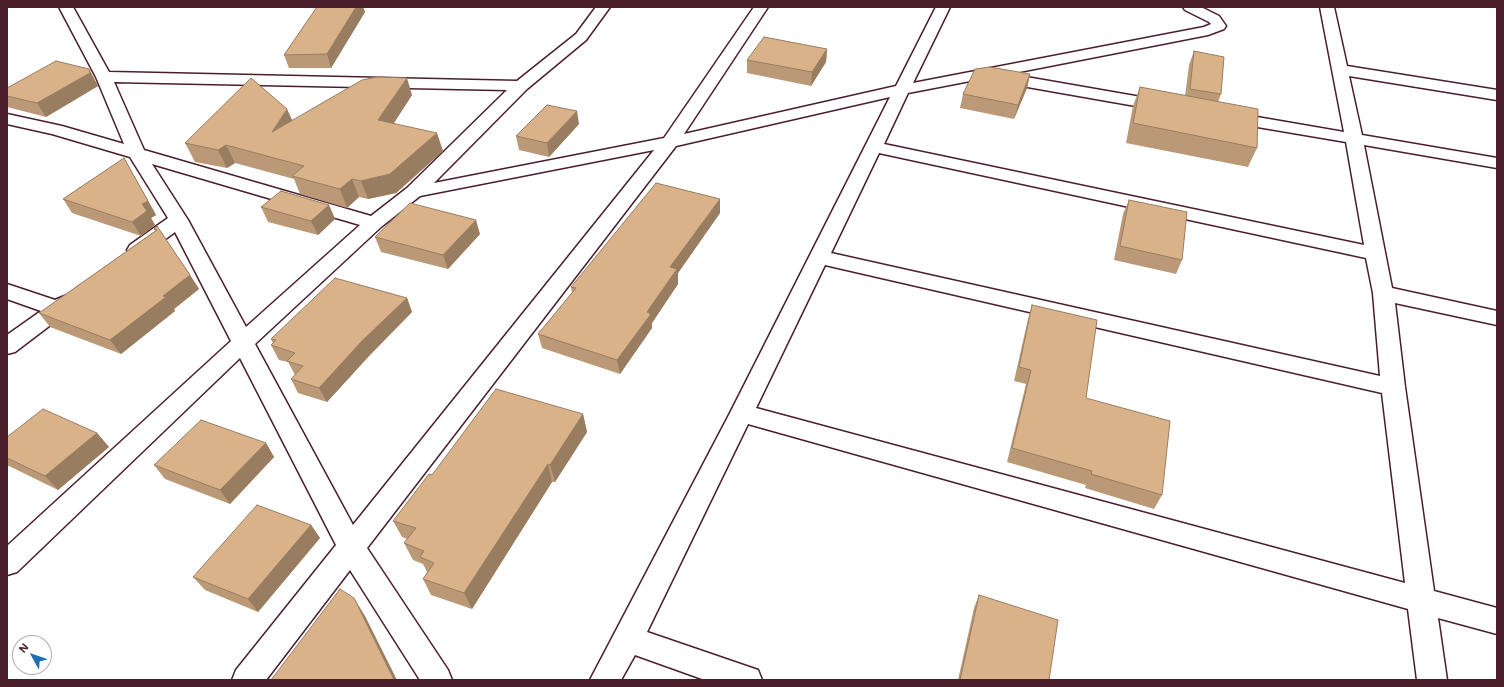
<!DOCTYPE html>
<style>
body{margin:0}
#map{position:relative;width:1504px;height:687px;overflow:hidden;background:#fff;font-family:Mali,sans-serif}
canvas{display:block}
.frame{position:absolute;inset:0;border:8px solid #4a1f2b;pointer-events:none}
.north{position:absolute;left:12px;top:635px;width:40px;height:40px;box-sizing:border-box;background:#fff;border:1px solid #b7a5aa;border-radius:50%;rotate:310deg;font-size:11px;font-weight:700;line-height:16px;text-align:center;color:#4a1f2b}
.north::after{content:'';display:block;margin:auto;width:14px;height:18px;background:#1f6fb2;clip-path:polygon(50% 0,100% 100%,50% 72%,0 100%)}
</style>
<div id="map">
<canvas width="1504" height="687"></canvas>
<div class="frame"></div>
<div class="north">N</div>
</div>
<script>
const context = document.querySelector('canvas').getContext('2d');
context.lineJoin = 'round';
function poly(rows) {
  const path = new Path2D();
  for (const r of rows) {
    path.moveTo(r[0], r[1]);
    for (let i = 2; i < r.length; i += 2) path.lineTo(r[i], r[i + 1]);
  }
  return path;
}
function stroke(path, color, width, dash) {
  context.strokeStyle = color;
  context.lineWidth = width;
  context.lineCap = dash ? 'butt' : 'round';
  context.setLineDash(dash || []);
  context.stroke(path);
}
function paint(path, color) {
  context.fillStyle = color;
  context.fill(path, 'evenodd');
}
const minor = poly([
 [59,7,73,7,109,72,517,81,576,34,596,7,610,7,586,40,527,89,434,183,664,138,754,7,768,7,684,134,896,86,936,7,950,7,913,83,1204,27,1211,24,1209,22,1185,10,1183,7,1201,7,1219,16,1226,26,1224,29,1208,35,1009,74,1164,101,1170,103,1172,106,1170,109,1164,111,999,82,993,80,991,77,908,93,884,144,1364,245,1346,142,1228,122,1222,121,1220,117,1222,113,1228,112,1344,132,1320,7,1334,7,1347,66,1497,90,1497,100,1349,76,1362,135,1497,158,1497,168,1364,145,1392,288,1497,311,1497,325,1395,303,1405,387,1434,591,1497,608,1497,634,1438,618,1447,680,1417,680,1408,609,748,424,647,632,758,670,762,680,705,680,635,655,621,680,590,680,730,413,890,97,676,146,367,548,448,670,452,680,420,680,350,570,266,680,232,680,236,670,336,545,240,358,17,572,7,575,7,546,231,341,175,232,144,255,137,256,130,255,127,250,130,245,168,218,130,157,52,134,7,124,7,114,62,126,124,144,96,77,59,7],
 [114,82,507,90,407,188,371,216,144,150,114,82],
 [654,150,353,525,255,344,381,227,420,196,654,150],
 [879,153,1366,258,1373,293,1380,376,831,253,879,153],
 [152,164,360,225,246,327,188,220,152,164],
 [825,265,1382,393,1405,583,756,408,825,265],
 [7,284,55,300,67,295,74,297,78,302,65,314,15,352,7,354,7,335,41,311,7,299,7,284]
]);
stroke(minor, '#4a1f2b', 3);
paint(minor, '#fff');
paint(poly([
 [317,7,363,7,365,12,331,68,289,68,284,55],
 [827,49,826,62,811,86,747,73,747,60],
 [1194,51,1221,94,1218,102,1257,148,1248,167,1126,143,1133,106,1140,87,1185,96,1189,65],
 [89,69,98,86,46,117,7,107,7,88],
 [1030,74,1027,88,1014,119,960,108,963,94],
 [412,95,394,123,443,151,396,193,368,199,359,197,347,208,300,194,294,179,235,163,227,168,195,162,185,143],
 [579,124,549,157,519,150,516,136],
 [124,158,156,215,151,218,155,225,141,236,72,213,63,199],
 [1129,200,1182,260,1176,274,1114,260,1123,214],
 [329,205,335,219,318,235,268,222,261,207],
 [720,213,678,273,678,284,652,323,652,328,620,374,542,348,538,334,572,293,571,287],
 [157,226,190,275,199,289,174,309,175,311,121,354,50,327,39,313,155,231,154,229],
 [480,234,448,269,381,252,375,237],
 [407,298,412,312,369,356,327,402,298,393,291,379,295,375,288,362,279,360,271,345,273,343,271,339],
 [1032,305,1086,398,1162,495,1154,509,1085,488,1086,485,1007,462,1026,384,1014,381,1028,319],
 [583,414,587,432,555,482,552,482,472,609,431,595,423,579,427,572,423,564,413,560,404,543,407,539,402,537,393,521],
 [97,433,109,447,58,490,7,465,7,437],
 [266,443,274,457,230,504,165,479,154,465],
 [311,525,320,538,258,612,205,590,193,577],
 [979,595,1049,680,958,680,974,608]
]), '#b97');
paint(poly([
 [356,7,363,7,365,12,331,68,327,54],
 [827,49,826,62,811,86,812,72],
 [89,69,98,86,46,117,37,103],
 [1030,74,1027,88,1014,119,1018,105],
 [407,78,412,95,384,138,378,120],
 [287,109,295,126,272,132],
 [577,111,579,124,549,157,547,143],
 [437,133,443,151,396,193,368,199,361,181],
 [226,145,235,163,227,168,218,150],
 [124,158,156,215,151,218,155,225,141,236,132,222],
 [352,179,359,197,347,208,340,189],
 [720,199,720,213,678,273,678,284,652,323,652,328,620,374,617,360,647,312,670,267],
 [329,205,335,219,318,235,311,221],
 [476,220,480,234,448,269,443,255],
 [190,275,199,289,174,309,175,311,121,354,110,340,163,296],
 [407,298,412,312,369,356,327,402,319,388,362,341],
 [583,414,587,432,555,482,550,465],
 [97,433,109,447,58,490,45,476],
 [266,443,274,457,230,504,220,490],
 [548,464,552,482,472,609,464,593],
 [311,525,320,538,258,612,248,599],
 [354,598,365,616,397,680,394,680]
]), '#987d61');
const building = poly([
 [317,7,356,7,327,54,284,55,317,7],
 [764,37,827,49,812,72,747,60,764,37],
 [1194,51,1224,57,1221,94,1190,89,1194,51],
 [56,61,89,69,90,73,37,103,7,96,7,88,56,61],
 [990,67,1030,74,1018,105,963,94,975,69,990,67],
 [377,77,407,78,378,120,437,133,390,174,361,181,352,179,340,189,292,176,304,166,226,145,218,150,185,143,251,78,287,109,272,132,362,80,377,77],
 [1140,87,1258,109,1257,148,1133,123,1140,87],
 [547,105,577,111,547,143,516,136,547,105],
 [124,158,148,201,142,204,147,211,132,222,63,199,124,158],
 [656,183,720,199,670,267,677,269,647,312,651,314,617,360,538,334,576,288,571,287,656,183],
 [281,191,329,205,311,221,261,207,281,191],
 [1129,200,1187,212,1182,260,1120,246,1129,200],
 [410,203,476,220,443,255,375,237,410,203],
 [157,226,190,275,163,296,166,297,110,340,39,313,157,230,154,229,157,226],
 [335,278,407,298,362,341,319,388,291,379,303,366,287,361,295,353,271,345,276,340,271,339,335,278],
 [1032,305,1097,320,1086,398,1170,421,1162,495,1091,474,1092,471,1012,448,1031,370,1019,367,1032,305],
 [496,389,583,414,550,465,548,464,464,593,423,579,434,563,420,557,424,551,404,543,416,528,393,521,429,474,432,475,496,389],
 [43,409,97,433,45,476,7,458,7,437,43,409],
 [201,420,266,443,220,490,154,465,201,420],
 [257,505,311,525,248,599,193,577,257,505],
 [340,589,354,598,394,680,271,680,340,589],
 [979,595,1058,620,1049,680,960,680,979,595]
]);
paint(building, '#d9b28a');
stroke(building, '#987d61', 1);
</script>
